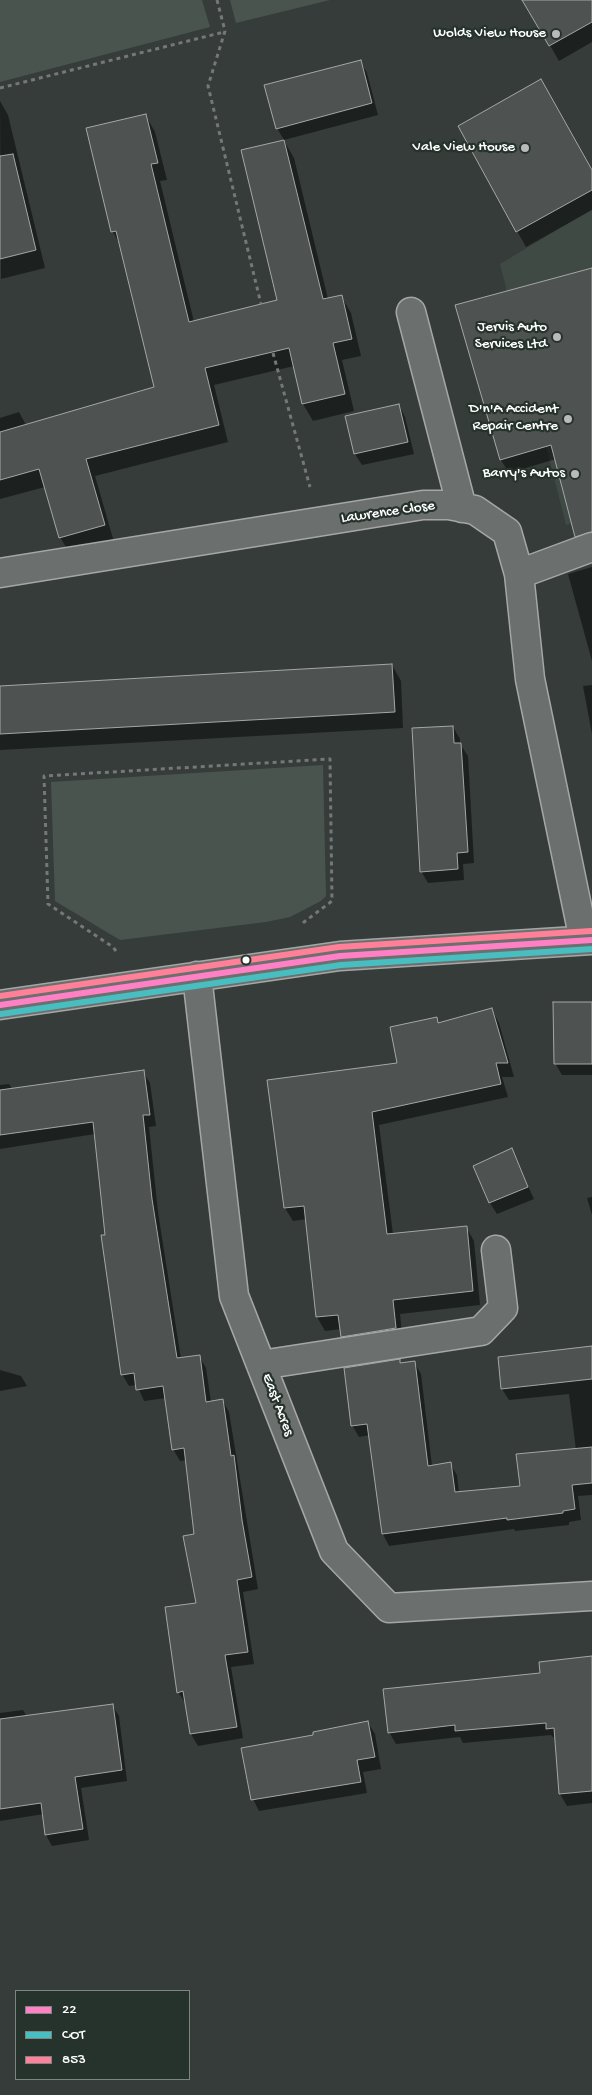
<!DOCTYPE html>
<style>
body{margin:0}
#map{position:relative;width:592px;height:2095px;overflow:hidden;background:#363c39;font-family:"Gochi Hand",sans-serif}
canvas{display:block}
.legend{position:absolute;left:15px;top:1990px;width:175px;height:90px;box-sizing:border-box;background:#26332d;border:1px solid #7d8581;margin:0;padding:6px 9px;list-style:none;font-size:15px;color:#fff}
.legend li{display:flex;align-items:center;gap:10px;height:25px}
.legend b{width:25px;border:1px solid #7d8581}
</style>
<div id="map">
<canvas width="592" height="2095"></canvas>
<ul class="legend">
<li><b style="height:6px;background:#ff80c5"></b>22</li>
<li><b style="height:6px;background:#48bec0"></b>COT</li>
<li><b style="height:6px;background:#ff8098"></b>853</li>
</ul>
</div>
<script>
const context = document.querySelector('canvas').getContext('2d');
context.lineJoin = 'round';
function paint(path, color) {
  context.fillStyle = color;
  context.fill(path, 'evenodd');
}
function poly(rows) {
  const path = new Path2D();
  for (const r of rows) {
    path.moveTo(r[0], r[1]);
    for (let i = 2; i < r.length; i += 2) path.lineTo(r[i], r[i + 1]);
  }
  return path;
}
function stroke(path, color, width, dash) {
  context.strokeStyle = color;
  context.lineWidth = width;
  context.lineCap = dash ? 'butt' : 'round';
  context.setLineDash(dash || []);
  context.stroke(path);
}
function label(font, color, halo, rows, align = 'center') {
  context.font = font + ' "Gochi Hand",sans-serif';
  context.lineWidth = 4.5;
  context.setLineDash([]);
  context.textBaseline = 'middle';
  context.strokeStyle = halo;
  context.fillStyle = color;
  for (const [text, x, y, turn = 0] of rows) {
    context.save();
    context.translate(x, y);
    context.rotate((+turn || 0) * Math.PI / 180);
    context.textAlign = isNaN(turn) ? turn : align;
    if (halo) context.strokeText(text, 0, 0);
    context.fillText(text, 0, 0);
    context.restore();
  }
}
paint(poly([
 [592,209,592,518,566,525,500,264]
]), '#3f4a45');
paint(poly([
 [0,0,202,0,210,27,0,82],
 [230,0,330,0,236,23],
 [323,765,326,896,321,901,290,917,266,922,120,940,55,901,51,782]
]), '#4a544f');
paint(poly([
 [524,0,592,0,592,42,559,61],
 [360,61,367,73,378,115,284,140,277,128],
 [0,101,8,115,45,268,1,279],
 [146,116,155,132,167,180,160,181,194,322,279,301,284,141,294,158,328,299,341,296,351,313,361,356,342,360,354,411,313,421,303,404,294,366,214,385,228,442,95,476,114,542,70,554,60,537,45,487,0,499,0,418,19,412,26,425,155,388,121,247,113,232,88,129],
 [459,126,592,172,592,210,526,247],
 [592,269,592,512,556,459,509,473,501,460],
 [399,405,405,417,414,454,362,465,355,454],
 [592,567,592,661,568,574],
 [392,665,401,681,403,728,0,750,0,687],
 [592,685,592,734,583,686],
 [453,727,460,739,460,744,468,756,474,863,463,864,464,880,428,883,421,871],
 [592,1003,592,1075,562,1075,555,1063],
 [492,1010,499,1023,514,1077,502,1077,508,1097,379,1125,393,1234,466,1227,474,1241,480,1305,400,1314,403,1342,350,1350,342,1336,341,1329,325,1331,317,1317,307,1219,293,1221,285,1208,436,1019,439,1024],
 [143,1072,150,1083,156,1126,149,1127,158,1212,181,1359,199,1356,206,1368,211,1402,223,1401,229,1412,258,1589,243,1592,254,1664,231,1667,243,1738,198,1746,191,1734,186,1704,178,1692,198,1604,195,1535,187,1460,180,1461,173,1449,166,1398,144,1401,137,1385,129,1386,122,1374,95,1134,0,1149,0,1085,9,1084,12,1089],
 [511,1150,534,1199,497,1214,490,1203],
 [592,1197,592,1215,587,1198],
 [592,1347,592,1495,578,1496,581,1520,569,1522,569,1525,515,1531,514,1529,389,1546,383,1534,370,1435,359,1437,352,1425,399,1361,401,1364,414,1362,421,1374,432,1466,450,1464,457,1475,459,1493,521,1487,576,1450,569,1394,509,1400,502,1389,499,1358],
 [0,1370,21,1376,27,1386,0,1391],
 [592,1657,592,1803,567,1806,560,1794,556,1740,551,1735,463,1743,460,1737,396,1744,389,1732,541,1674],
 [112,1705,119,1716,127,1781,81,1788,89,1840,52,1846,46,1835,44,1814,0,1821,0,1713,23,1710,27,1717],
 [368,1723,375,1734,381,1769,363,1772,367,1793,259,1811,253,1799,315,1736]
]), '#0007');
const building = poly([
 [522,0,592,0,592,22,549,46,522,0],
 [361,60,372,103,276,129,264,85,361,60],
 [541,79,592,170,592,190,516,232,458,126,541,79],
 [146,114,158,163,151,164,189,322,277,300,241,150,284,140,323,299,342,295,352,339,333,343,345,394,302,404,289,348,205,368,219,425,86,459,105,525,59,538,39,469,0,480,0,432,154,387,116,231,111,232,86,128,146,114],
 [13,154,36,250,0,259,0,156,13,154],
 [592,268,592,532,575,537,551,445,500,460,455,305,592,268],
 [399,404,408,442,354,454,345,416,399,404],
 [392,664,395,712,0,734,0,686,392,664],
 [453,726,454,743,461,743,468,852,457,853,458,869,420,872,412,728,453,726],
 [553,1002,592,1002,592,1064,554,1064,553,1002],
 [492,1008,508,1063,496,1063,501,1084,372,1112,387,1234,467,1226,473,1291,393,1300,396,1328,341,1337,338,1315,316,1317,304,1206,284,1208,267,1080,397,1063,390,1027,437,1017,438,1023,492,1008],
 [144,1070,150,1115,143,1115,152,1199,177,1358,200,1355,206,1402,223,1399,231,1456,234,1455,242,1520,252,1577,237,1580,248,1652,225,1655,237,1727,190,1734,183,1691,177,1693,165,1607,196,1603,183,1536,194,1534,184,1448,172,1450,163,1386,136,1390,134,1373,121,1375,101,1235,105,1235,93,1122,0,1135,0,1090,144,1070],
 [512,1148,528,1187,489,1203,473,1166,512,1148],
 [592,1346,592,1379,501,1389,498,1357,592,1346],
 [400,1359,400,1363,415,1361,428,1466,451,1462,455,1492,520,1486,516,1454,592,1447,592,1483,572,1485,575,1509,563,1511,563,1513,507,1520,507,1518,382,1534,367,1424,351,1426,344,1368,400,1359],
 [592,1656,592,1791,559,1794,554,1728,546,1729,546,1723,455,1731,455,1725,388,1733,383,1689,540,1673,539,1662,592,1656],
 [113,1704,122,1770,75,1777,83,1829,45,1835,41,1803,0,1809,0,1719,113,1704],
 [368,1721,375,1757,357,1760,361,1782,251,1800,241,1748,313,1735,313,1732,368,1721]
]);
paint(building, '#4e5351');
stroke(building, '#a5a7a6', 1);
const minor = poly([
 [411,312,462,508],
 [0,573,423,505,449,505,475,510,507,532,519,574,530,679,584,940],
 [519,574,592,547],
 [197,976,234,1296,334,1551,389,1608,592,1596],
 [0,1005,340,956,592,940],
 [261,1365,481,1331,503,1308,496,1250]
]);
stroke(minor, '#a5a7a6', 31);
stroke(poly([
 [217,0,225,31,208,86,261,304],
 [0,88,224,32],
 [273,353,310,487],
 [116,951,113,947,48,904,44,776,330,759,332,901,304,922,303,926]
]), '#757876', 3, [4, 4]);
stroke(minor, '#6b6f6d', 28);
stroke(poly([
 [0,1005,340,956,592,940]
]), '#ff80c5', 6);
stroke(poly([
 [1,1014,341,965,592,949]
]), '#48bec0', 6);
stroke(poly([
 [0,996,339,947,591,931]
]), '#ff8098', 6);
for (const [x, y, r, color] of [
 [556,34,5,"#b9bbba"],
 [525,148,5,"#b9bbba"],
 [557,337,5,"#b9bbba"],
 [568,419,5,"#b9bbba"],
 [575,474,5,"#b9bbba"],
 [246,960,4.5,"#fff"]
]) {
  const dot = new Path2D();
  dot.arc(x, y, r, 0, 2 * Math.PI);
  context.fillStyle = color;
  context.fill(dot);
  stroke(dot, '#26332d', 2);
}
label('15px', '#fff', '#26332d', [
 ["Wolds View House",546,34],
 ["Vale View House",515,148],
 ["Jervis Auto",547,328],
 ["Services Ltd",547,345],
 ["D'n'A Accident",558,410],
 ["Repair Centre",558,427],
 ["Barry's Autos",565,474]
], 'right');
label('15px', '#fff', '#26332d', [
 ["Lawrence Close",388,513,-8],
 ["East Acres",277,1405,69]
]);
</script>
